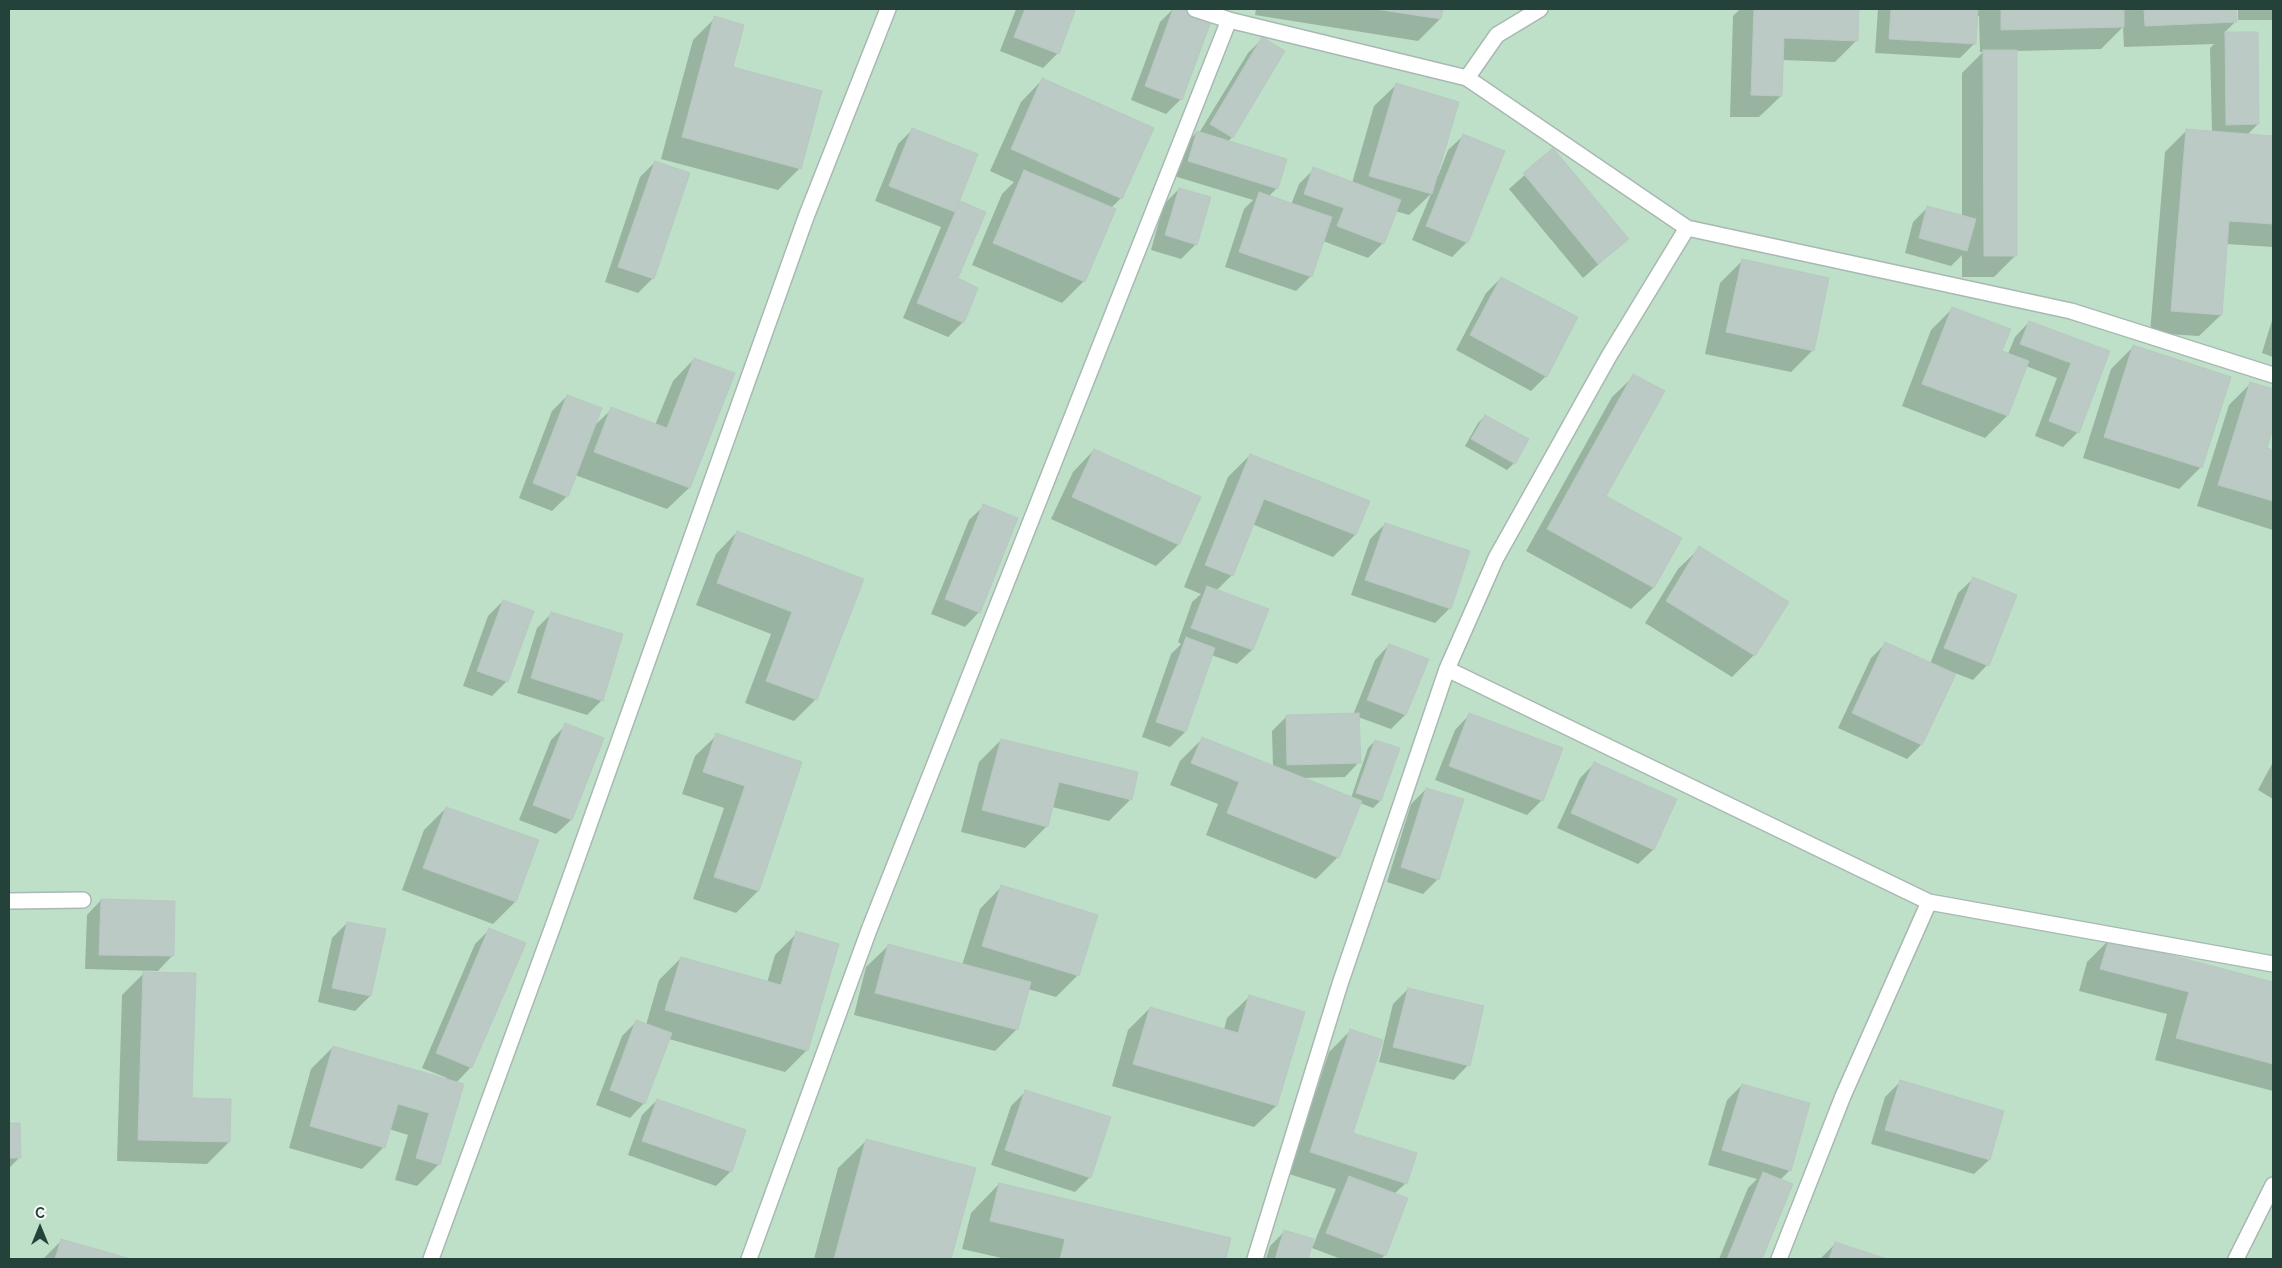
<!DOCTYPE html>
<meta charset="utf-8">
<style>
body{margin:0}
#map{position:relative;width:2282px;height:1268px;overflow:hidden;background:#e6efeb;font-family:Raleway,sans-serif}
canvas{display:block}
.frame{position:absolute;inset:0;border:10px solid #24423a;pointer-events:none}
.north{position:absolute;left:15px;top:1203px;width:50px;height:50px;-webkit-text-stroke:4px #f7fbf9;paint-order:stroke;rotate:0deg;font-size:14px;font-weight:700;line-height:20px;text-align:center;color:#24423a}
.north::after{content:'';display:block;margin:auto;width:18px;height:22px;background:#24423a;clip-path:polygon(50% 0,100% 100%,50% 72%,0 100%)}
</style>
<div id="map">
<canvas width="2282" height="1268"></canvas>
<div class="frame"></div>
<div class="north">С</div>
</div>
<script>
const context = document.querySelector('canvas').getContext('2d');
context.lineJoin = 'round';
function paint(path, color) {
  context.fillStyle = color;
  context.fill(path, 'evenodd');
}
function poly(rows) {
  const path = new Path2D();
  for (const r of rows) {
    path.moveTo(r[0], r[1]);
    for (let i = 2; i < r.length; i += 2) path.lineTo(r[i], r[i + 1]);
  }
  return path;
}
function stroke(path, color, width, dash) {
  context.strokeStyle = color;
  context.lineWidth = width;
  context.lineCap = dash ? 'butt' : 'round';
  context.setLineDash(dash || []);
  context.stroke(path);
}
paint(poly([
 [9,9,2273,9,2273,1259,9,1259]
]), '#bfe0c8');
paint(poly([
 [1016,9,1066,9,1074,12,1058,53,1043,68,1000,51],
 [1173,9,1180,9,1210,20,1181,99,1166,114,1131,100,1160,22],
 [1256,9,1442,9,1440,19,1418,41,1255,15],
 [1740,9,1858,9,1857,40,1835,62,1782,60,1781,96,1759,117,1730,117,1733,16],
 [1878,9,2235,9,2235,22,2224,33,2257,33,2258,124,2247,135,2273,137,2273,247,2226,244,2221,315,2199,336,2150,333,2165,152,2187,130,2212,132,2210,48,2214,44,2124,47,2123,27,2101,49,2016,51,2016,255,1994,277,1962,277,1962,255,1951,266,1905,253,1913,222,1928,207,1962,217,1962,73,1983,52,1980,52,1979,16,1977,16,1975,43,1960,58,1875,53],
 [2238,9,2273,9,2273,20,2238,20],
 [715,18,731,68,800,168,778,190,661,159,693,40],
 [1262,39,1232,137,1228,142,1277,188,1268,197,1291,205,1299,184,1314,169,1352,183,1374,106,1396,85,1436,175,1438,176,1448,150,1463,136,1467,242,1452,257,1412,240,1431,194,1409,215,1395,211,1383,243,1368,258,1323,241,1311,276,1296,291,1225,267,1244,209,1253,200,1174,176,1182,147,1197,132,1199,133,1248,53],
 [1042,80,1121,198,1111,208,1084,281,1062,303,972,265,1002,194,1014,182,990,171,1021,102],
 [913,129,958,202,984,213,956,279,963,322,948,337,903,318,941,227,875,201,898,144],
 [1553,150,1627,239,1583,278,1509,189],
 [655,162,653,278,638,293,605,282,640,177],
 [1179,189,1196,244,1181,259,1151,250,1164,204],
 [1742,261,1813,350,1791,372,1705,354,1720,283],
 [1501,278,1546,376,1531,391,1456,350,1486,293],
 [1953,308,2001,351,2008,354,2015,337,2029,322,2108,352,2078,432,2063,447,2035,436,2057,378,2026,366,2007,416,1985,438,1902,406,1931,330],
 [2273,317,2273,357,2262,353],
 [2133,347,2201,467,2179,489,2083,458,2111,369],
 [694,359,689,488,667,509,575,475,567,496,552,511,519,498,552,411,567,396,594,426,612,409,655,425,673,381],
 [1634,376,1605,496,1680,538,1653,588,1631,609,1526,551,1612,397],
 [2251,383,2273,390,2273,424,2265,449,2273,451,2273,530,2197,506,2229,405],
 [1485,416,1514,463,1507,470,1465,446,1478,423],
 [1094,450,1199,497,1178,545,1156,566,1051,519,1073,472],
 [1250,455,1368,502,1355,535,1333,557,1252,524,1232,575,1216,591,1252,650,1237,664,1211,655,1185,732,1170,747,1142,737,1171,654,1181,644,1178,642,1192,602,1201,594,1184,587,1228,477],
 [984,506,979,612,965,627,931,614,969,520],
 [1385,524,1450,608,1435,623,1351,595,1370,539],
 [737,532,862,580,816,699,794,721,745,703,771,634,696,605,716,554],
 [1700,548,1754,655,1732,677,1645,623,1678,569],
 [1973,579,1987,665,1973,680,1955,673,1921,745,1907,759,1838,728,1871,658,1886,643,1930,664,1958,593],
 [503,601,507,681,492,696,463,686,488,616],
 [551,614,602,700,587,715,517,693,537,628],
 [1389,645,1405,715,1391,729,1358,717,1359,762,1345,777,1301,778,1351,798,1368,748,1375,741,1380,801,1373,808,1360,803,1338,857,1316,879,1206,835,1218,804,1170,785,1180,761,1202,739,1273,767,1272,731,1286,717,1353,715,1375,660],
 [1469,715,1542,800,1527,815,1435,780,1455,730],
 [566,725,571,820,556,834,519,820,551,740],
 [717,735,800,763,758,891,736,913,693,899,724,808,682,794,695,756],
 [1001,740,1131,799,1109,821,1052,807,1047,826,1025,848,961,832,979,762],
 [2273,762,2273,799,2258,790],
 [1595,763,1675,799,1653,850,1638,864,1557,828,1580,778],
 [1426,789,1438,879,1423,894,1387,882,1411,804],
 [446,808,537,841,515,902,493,924,402,890,424,830],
 [1001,887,1078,975,1056,997,1028,989,1017,1029,995,1051,854,1015,866,967,888,946,962,965,980,909],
 [101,900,172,956,158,971,85,969,87,915],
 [347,923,370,996,355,1011,318,1002,332,938],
 [490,929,471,1067,456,1083,439,1164,417,1186,395,1180,408,1135,389,1129,384,1147,362,1169,289,1148,311,1069,333,1047,446,1080,447,1078,422,1068,475,944],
 [797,933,807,1050,785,1072,669,1039,644,1103,630,1118,596,1105,622,1036,637,1021,646,1025,659,980,681,958,767,983,775,955],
 [2109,940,2273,983,2273,1091,2155,1060,2167,1014,2079,991,2087,962],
 [144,973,191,1099,229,1142,207,1164,117,1161,122,995],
 [1408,989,1468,1065,1454,1080,1379,1062,1393,1004],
 [1249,997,1276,1106,1254,1127,1112,1086,1128,1030,1150,1008,1224,1030,1227,1018],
 [1351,1030,1351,1133,1406,1183,1394,1194,1385,1255,1381,1259,1341,1259,1312,1248,1336,1189,1289,1174,1329,1052],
 [1900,1082,1989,1160,1974,1174,1871,1144,1885,1097],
 [1742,1085,1790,1170,1780,1180,1791,1185,1761,1259,1719,1259,1748,1188,1757,1179,1708,1165,1727,1100],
 [1026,1091,1090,1177,1075,1192,991,1165,1011,1106],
 [657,1100,731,1171,716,1186,628,1155,642,1115],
 [9,1124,19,1124,20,1157,9,1168],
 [867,1140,974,1169,950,1259,814,1259,838,1168],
 [999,1184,1229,1238,1225,1259,1006,1259,962,1249,971,1213],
 [1285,1231,1312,1240,1306,1259,1266,1259,1270,1246],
 [61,1241,126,1259,43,1259],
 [1835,1244,1883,1259,1820,1259]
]), '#0003');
const building = poly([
 [1025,9,1070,9,1075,11,1059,54,1014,37,1025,9],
 [1173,9,1184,9,1212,19,1182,100,1145,86,1173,9],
 [1375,9,1443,9,1441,19,1375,9],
 [1754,9,1859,9,1858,41,1784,38,1782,96,1751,95,1754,9],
 [1891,9,1978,9,1976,44,1889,39,1891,9],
 [2001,9,2124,9,2124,27,2001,30,2001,9],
 [2144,9,2236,9,2237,22,2145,26,2144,9],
 [714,16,744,25,733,67,822,91,801,169,682,137,714,16],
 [2225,32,2258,32,2259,124,2226,125,2225,32],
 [1262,37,1285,51,1233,138,1210,124,1262,37],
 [1983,50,2017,50,2017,256,1984,256,1983,50],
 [1042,78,1154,128,1122,199,1011,149,1042,78],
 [1396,83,1459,102,1432,194,1369,176,1396,83],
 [912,128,978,154,955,212,889,186,912,128],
 [2186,129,2273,136,2273,224,2229,221,2222,315,2171,311,2186,129],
 [1197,131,1287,159,1278,189,1188,161,1197,131],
 [1463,134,1505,151,1468,243,1426,226,1463,134],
 [1553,148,1629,239,1598,264,1523,173,1553,148],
 [655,161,690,173,654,279,618,267,655,161],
 [1313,167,1401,200,1384,244,1337,226,1344,208,1304,194,1313,167],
 [1024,170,1116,209,1085,282,993,243,1024,170],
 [1179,188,1211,197,1197,245,1165,235,1179,188],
 [1259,192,1332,217,1312,277,1239,252,1259,192],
 [960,201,986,212,958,278,978,288,964,323,917,303,960,201],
 [1927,206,1976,219,1967,251,1919,238,1927,206],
 [1742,259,1829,278,1814,351,1726,332,1742,259],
 [1501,277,1578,317,1547,377,1470,335,1501,277],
 [1952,307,2011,329,2002,351,2029,361,2008,416,1922,384,1952,307],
 [2029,321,2110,351,2079,433,2049,421,2071,363,2020,344,2029,321],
 [2133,345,2231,377,2202,468,2104,437,2133,345],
 [694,358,735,373,690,488,594,452,611,407,667,428,694,358],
 [1633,374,1665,391,1606,496,1682,538,1654,588,1547,529,1633,374],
 [2250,382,2273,389,2273,428,2267,448,2273,450,2273,501,2218,485,2250,382],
 [567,395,602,408,568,497,533,483,567,395],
 [1485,415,1529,439,1515,464,1471,439,1485,415],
 [1094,449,1201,497,1179,545,1072,497,1094,449],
 [1250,454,1370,501,1356,535,1264,499,1233,576,1205,565,1250,454],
 [983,504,1018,518,980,613,945,599,983,504],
 [1385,523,1470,551,1451,609,1365,580,1385,523],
 [737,531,864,579,817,700,766,681,792,612,717,583,737,531],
 [1699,546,1789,602,1755,656,1666,601,1699,546],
 [1973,577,2017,595,1989,666,1944,648,1973,577],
 [1207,586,1269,609,1253,650,1191,628,1207,586],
 [503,600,534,611,508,682,477,671,503,600],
 [551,612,623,634,603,701,531,678,551,612],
 [1186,637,1215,648,1186,732,1156,722,1186,637],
 [1885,642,1956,674,1922,745,1852,713,1885,642],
 [1389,644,1429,659,1406,715,1367,700,1389,644],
 [1359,713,1361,763,1287,765,1286,715,1359,713],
 [1469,713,1563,748,1543,801,1449,766,1469,713],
 [565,723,604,738,572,820,533,805,565,723],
 [716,733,802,762,759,891,714,877,745,786,703,772,716,733],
 [1202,737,1362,801,1339,858,1227,813,1239,782,1191,763,1202,737],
 [1001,739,1138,772,1132,800,1059,782,1048,827,982,810,1001,739],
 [1375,740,1400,748,1381,801,1356,793,1375,740],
 [1594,762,1677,799,1654,850,1571,813,1594,762],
 [1426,788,1464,799,1439,880,1401,867,1426,788],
 [446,807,539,840,516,902,423,868,446,807],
 [1001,885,1098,915,1079,976,982,946,1001,885],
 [101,899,175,901,174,956,99,955,101,899],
 [347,922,386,929,371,996,332,988,347,922],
 [489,928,526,943,472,1068,436,1053,489,928],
 [796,931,839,944,808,1051,665,1010,681,957,781,985,796,931],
 [2109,939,2273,982,2273,1064,2176,1038,2189,992,2100,969,2109,939],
 [888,944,1031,982,1018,1030,875,993,888,944],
 [143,972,196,973,192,1098,231,1099,230,1142,138,1140,143,972],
 [1408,988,1484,1006,1470,1066,1393,1047,1408,988],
 [1249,995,1305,1012,1277,1106,1133,1064,1150,1007,1238,1033,1249,995],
 [636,1020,672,1033,645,1104,610,1090,636,1020],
 [1350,1029,1383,1040,1353,1133,1417,1153,1407,1184,1310,1152,1350,1029],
 [333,1046,464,1084,440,1165,416,1158,429,1113,398,1104,385,1148,310,1126,333,1046],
 [1900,1080,2004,1111,1990,1160,1885,1130,1900,1080],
 [1742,1084,1810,1103,1791,1171,1722,1150,1742,1084],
 [1025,1090,1111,1117,1091,1178,1005,1150,1025,1090],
 [657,1099,746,1130,732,1172,642,1141,657,1099],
 [9,1123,20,1123,21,1158,9,1158,9,1123],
 [866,1139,976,1168,951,1259,834,1259,866,1139],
 [1763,1172,1793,1184,1762,1259,1727,1259,1763,1172],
 [1349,1176,1408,1198,1386,1256,1326,1233,1349,1176],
 [999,1183,1231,1238,1226,1259,1060,1259,1065,1239,990,1221,999,1183],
 [1284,1230,1314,1239,1308,1259,1275,1259,1284,1230],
 [61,1239,131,1259,55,1259,61,1239],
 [1835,1242,1887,1259,1829,1259,1835,1242]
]);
paint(building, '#bbcac4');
stroke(building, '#b8c9c2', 1);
const service = poly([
 [1195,9,1229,20,1467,78,1497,35,1540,9],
 [1687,228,2071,311,2273,375],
 [1447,669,1929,902,2273,964],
 [9,901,83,900],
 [431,1259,553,926,806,217,888,9],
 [749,1259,869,930,1229,20],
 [1255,1259,1340,984,1447,669,1496,558,1609,356,1687,228,1467,78],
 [1779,1259,1843,1096,1929,902]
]);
const tertiary = poly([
 [2236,1259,2273,1185]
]);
stroke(service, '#a8b8b2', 18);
stroke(tertiary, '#a8b8b2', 18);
stroke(service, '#fff', 15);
stroke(tertiary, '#fff', 15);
</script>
